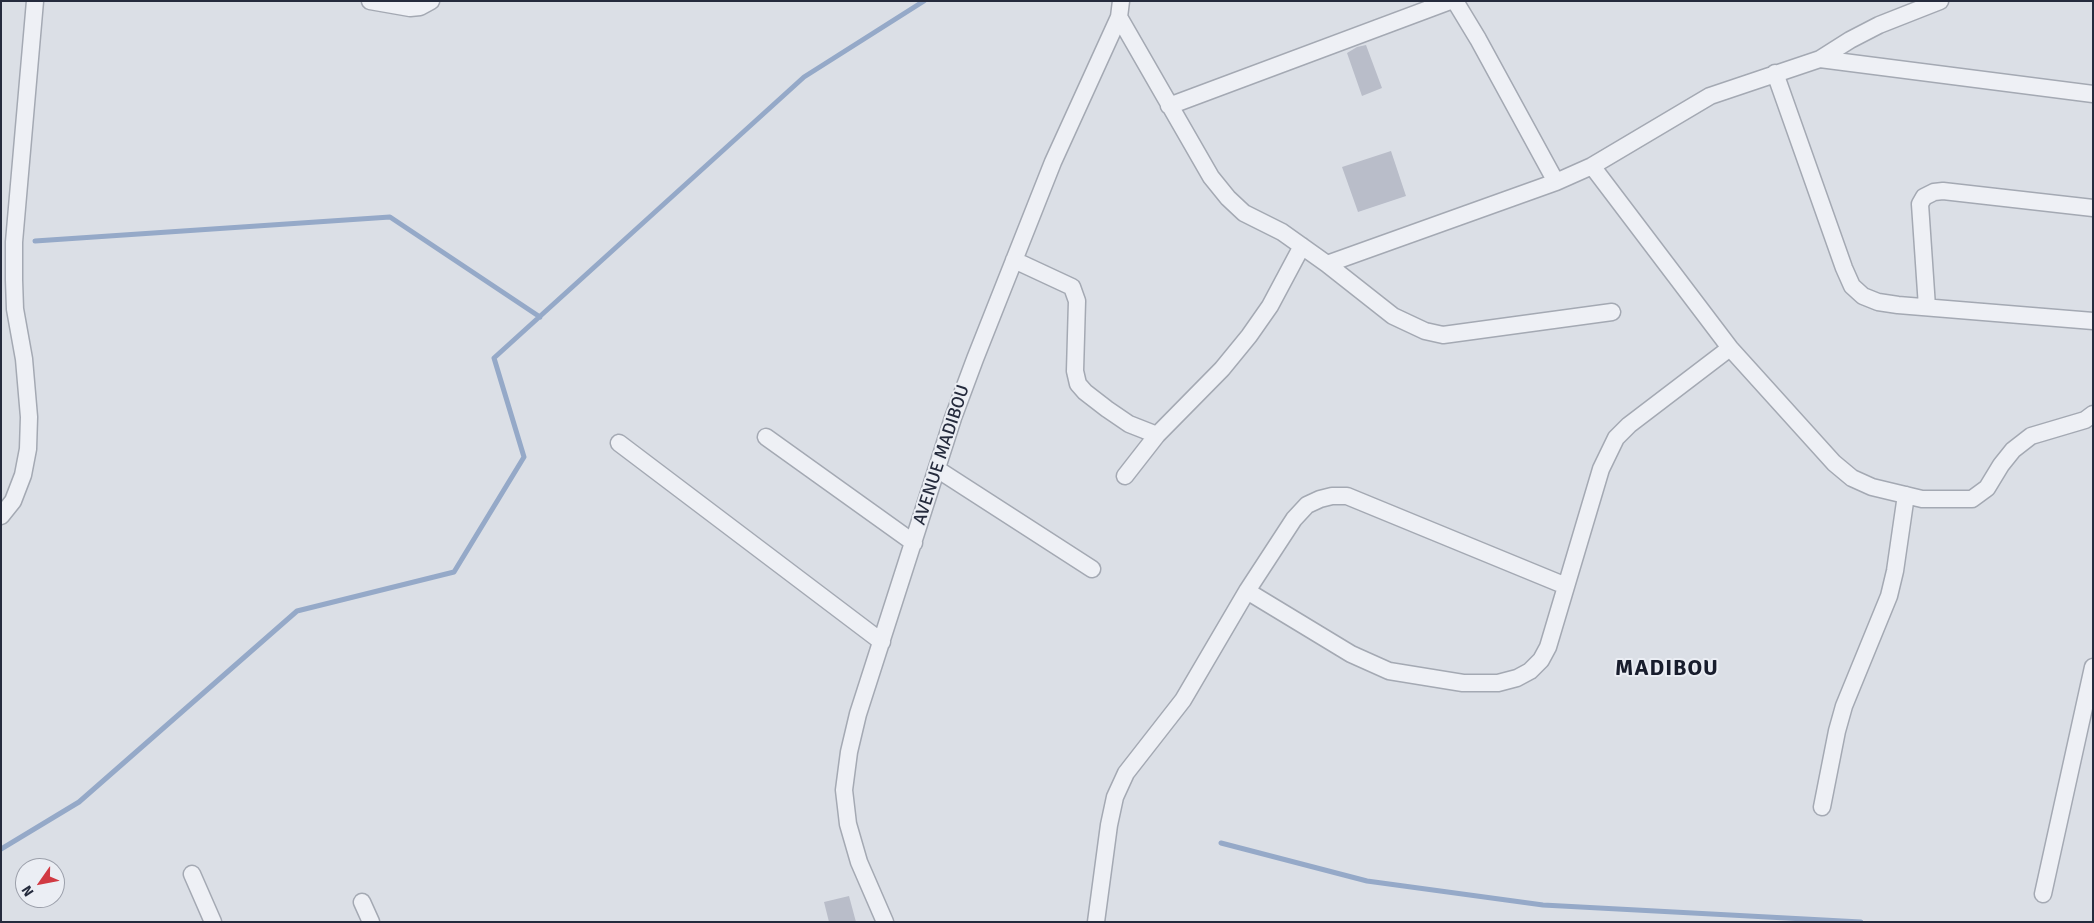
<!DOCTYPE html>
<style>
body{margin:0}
#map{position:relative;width:2094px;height:923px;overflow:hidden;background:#dbdfe6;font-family:Signika,sans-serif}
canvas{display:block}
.frame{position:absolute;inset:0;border:2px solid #252b3d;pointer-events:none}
.north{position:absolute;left:15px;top:858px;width:50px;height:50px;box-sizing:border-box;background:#ebeef4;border:1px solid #9ca0ab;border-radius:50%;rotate:237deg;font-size:14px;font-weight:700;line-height:20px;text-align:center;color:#252b3d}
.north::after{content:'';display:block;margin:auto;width:18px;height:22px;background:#d13a43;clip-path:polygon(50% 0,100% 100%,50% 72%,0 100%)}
</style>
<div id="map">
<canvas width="2094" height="923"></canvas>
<div class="frame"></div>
<div class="north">N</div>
</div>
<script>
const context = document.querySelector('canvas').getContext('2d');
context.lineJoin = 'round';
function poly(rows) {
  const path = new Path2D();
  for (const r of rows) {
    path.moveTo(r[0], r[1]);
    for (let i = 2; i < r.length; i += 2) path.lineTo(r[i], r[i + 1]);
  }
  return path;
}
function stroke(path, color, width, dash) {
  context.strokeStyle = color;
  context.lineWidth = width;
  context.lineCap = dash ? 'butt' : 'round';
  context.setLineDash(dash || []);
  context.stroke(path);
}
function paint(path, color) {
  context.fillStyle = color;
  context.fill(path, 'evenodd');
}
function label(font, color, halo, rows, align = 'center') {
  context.font = font + ' Signika,sans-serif';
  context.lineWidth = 4;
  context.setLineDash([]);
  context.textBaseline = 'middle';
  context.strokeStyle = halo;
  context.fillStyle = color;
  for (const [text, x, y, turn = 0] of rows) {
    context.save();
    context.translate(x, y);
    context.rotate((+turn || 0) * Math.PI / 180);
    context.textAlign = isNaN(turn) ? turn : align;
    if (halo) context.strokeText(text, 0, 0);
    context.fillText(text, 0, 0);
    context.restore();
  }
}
stroke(poly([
 [35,241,390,217,540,317],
 [1221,843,1367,881,1543,905,1861,922],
 [1,849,79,802,297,611,454,572,524,457,494,358,804,77,924,1]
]), '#95a9c8', 5);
paint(poly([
 [1366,45,1382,88,1362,96,1347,53,1357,47],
 [1391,151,1406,196,1358,212,1342,167],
 [849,896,856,922,829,922,824,902]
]), '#b9bdc9');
const minor = poly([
 [370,1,410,8,420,7,431,1],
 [1455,1,1478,39,1556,182],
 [1119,17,1211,177,1228,198,1244,213,1282,232,1327,264,1393,316,1425,331,1443,335,1612,312],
 [1820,59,2093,94],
 [1775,73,1844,268,1852,286,1863,296,1878,302,1898,305,2093,321],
 [1169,106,1450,1],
 [1592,166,1730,348,1834,463,1852,478,1872,487,1922,499,1972,499,1987,488,2001,465,2013,450,2031,436,2085,420,2093,414],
 [1014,260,1072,287,1077,301,1075,371,1078,384,1085,392,1107,409,1129,424,1157,435],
 [1327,264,1556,182,1592,166,1710,96,1820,59,1850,40,1879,25,1940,1],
 [1927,307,1920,204,1924,197,1934,192,1943,191,2093,208],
 [766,437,914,543],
 [619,443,882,642],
 [937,469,1092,569],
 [1125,476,1157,435,1222,369,1249,336,1270,306,1302,246],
 [1,516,13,501,23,475,28,449,29,417,24,359,15,309,14,280,14,242,35,1],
 [1247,591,1351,654,1389,671,1463,683,1498,683,1517,678,1530,671,1541,660,1548,647,1601,469,1616,438,1629,425,1730,348],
 [1822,807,1837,731,1844,706,1889,596,1895,571,1906,495],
 [192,874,213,922],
 [2043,894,2093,667],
 [362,902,371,922],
 [885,922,859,862,848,824,844,790,849,752,858,714,953,418,975,359,1053,162,1119,17,1121,1],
 [1096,922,1109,825,1115,797,1126,773,1183,700,1247,591,1294,519,1307,505,1320,499,1332,496,1347,496,1566,586]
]);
stroke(minor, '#a4a9b3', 19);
stroke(minor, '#eef0f5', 16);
label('18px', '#252b3d', '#ebeef4', [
 ["AVENUE MADIBOU",942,455,-72]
]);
context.letterSpacing = '1px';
label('bold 22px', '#181d2d', '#ebeef4', [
 ["MADIBOU",1667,669]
]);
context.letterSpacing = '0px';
</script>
